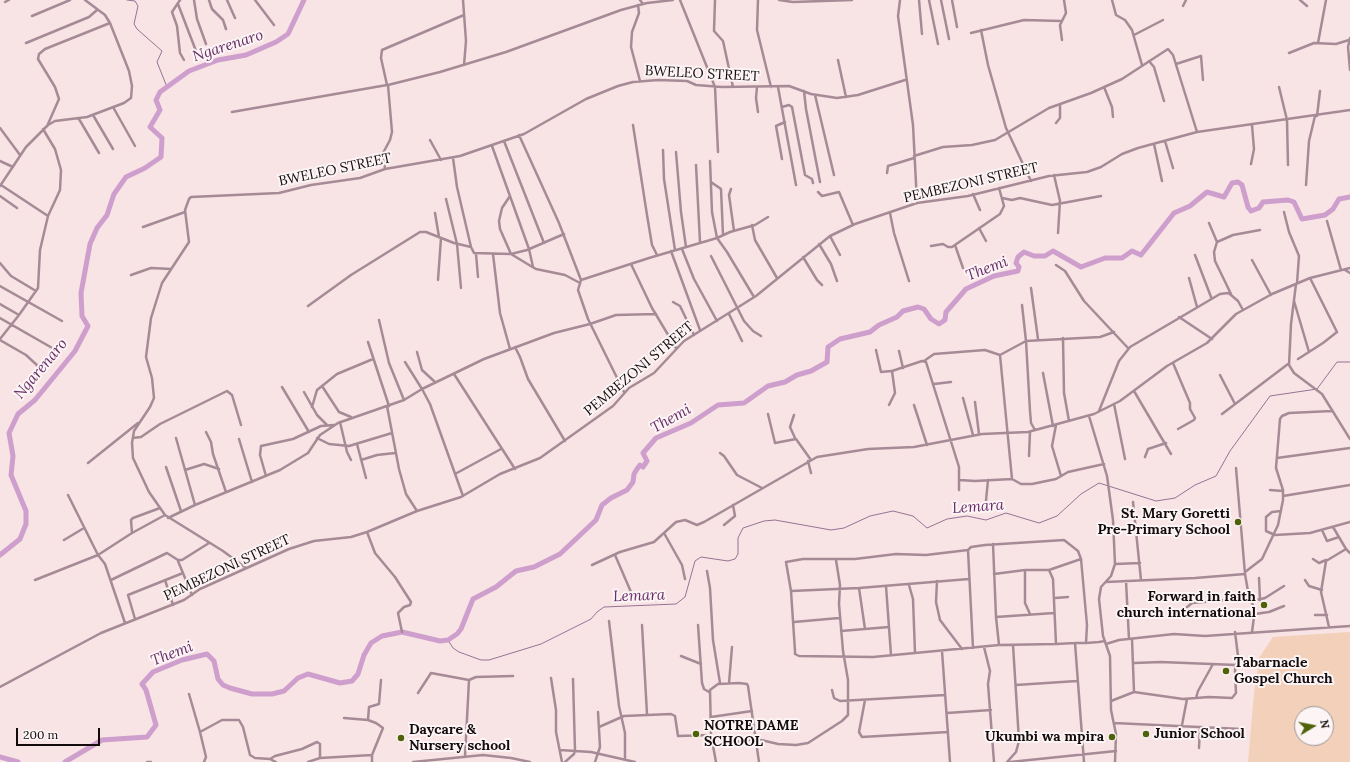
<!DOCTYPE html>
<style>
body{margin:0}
#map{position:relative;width:1350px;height:762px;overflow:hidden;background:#f8e3e5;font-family:Lora,serif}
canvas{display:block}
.north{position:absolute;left:1294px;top:706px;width:40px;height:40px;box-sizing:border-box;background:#fcf4f5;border:1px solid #9f9798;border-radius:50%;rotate:80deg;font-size:11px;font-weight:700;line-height:16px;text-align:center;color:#130c0d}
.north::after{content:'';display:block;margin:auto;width:14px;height:18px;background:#506209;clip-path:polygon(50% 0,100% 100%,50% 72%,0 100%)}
.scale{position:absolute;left:16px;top:728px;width:84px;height:18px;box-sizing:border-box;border:2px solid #130c0d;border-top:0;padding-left:5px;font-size:12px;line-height:14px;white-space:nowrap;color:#130c0d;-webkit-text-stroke:3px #fcf4f5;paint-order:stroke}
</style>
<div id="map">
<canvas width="1350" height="762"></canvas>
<div class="north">N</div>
<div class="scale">200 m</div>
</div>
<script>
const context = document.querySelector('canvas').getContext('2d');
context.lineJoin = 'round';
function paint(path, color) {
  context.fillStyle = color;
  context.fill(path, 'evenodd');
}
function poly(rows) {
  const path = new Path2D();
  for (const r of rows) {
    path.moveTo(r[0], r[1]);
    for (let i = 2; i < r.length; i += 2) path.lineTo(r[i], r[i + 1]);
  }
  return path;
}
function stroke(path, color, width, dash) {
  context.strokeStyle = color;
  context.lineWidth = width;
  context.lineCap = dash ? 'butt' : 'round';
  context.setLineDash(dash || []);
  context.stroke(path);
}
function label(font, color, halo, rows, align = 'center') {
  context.font = font + ' Lora,serif';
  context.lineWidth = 4;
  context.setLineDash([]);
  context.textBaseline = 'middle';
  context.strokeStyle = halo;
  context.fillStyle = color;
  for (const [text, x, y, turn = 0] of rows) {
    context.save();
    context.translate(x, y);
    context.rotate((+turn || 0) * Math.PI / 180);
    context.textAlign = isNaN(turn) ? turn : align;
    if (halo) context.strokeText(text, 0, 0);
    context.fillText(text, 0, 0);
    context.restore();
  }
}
paint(poly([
 [1350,632,1350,762,1248,762,1254,694,1259,658,1273,637],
 [1302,714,1326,714,1326,738,1302,738]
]), '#f2d0b9');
stroke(poly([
 [127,0,135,1,138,6,134,24,137,29,162,51,157,62,167,87],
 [448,640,453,648,459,652,481,660,489,660,541,644,591,619,597,612,604,607,676,604,685,597,695,561,701,557,728,561,735,559,738,554,738,538,743,528,764,521,775,520,831,530,844,528,870,516,893,511,913,516,927,528,947,519,967,516,986,520,1006,513,1039,523,1057,516,1081,494,1099,483,1156,501,1175,498,1195,485,1216,476,1230,451,1270,396,1317,389,1337,362,1350,362]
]), '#967393', 1);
stroke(poly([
 [0,555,20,539,26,524,26,511,11,475,13,456,9,433,18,414,35,400,75,351,88,326,82,316,81,293,90,244,97,228,107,215,114,194,126,177,145,168,161,157,162,138,150,127,160,110,156,100,160,92,189,71,218,60,246,55,276,42,288,34,304,0],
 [0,757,18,762],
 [65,762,102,740,147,737,156,725,146,690,142,684,153,672,182,660,207,654,214,661,218,679,223,685,230,688,252,694,272,694,284,691,298,678,308,674,340,683,352,681,358,674,364,655,371,643,382,636,402,632,440,641,448,640,457,634,461,629,473,599,496,587,516,571,534,567,560,554,596,520,602,505,611,498,627,490,633,482,634,474,637,469,640,465,643,467,647,461,643,453,656,438,691,423,718,405,744,403,768,386,785,382,797,375,811,371,827,362,828,347,840,339,870,332,879,325,897,317,903,311,918,307,924,309,931,319,939,324,945,320,946,312,966,289,994,276,1018,271,1019,267,1016,263,1018,257,1024,252,1034,256,1045,256,1053,251,1081,267,1105,258,1122,258,1132,251,1141,255,1174,213,1190,206,1207,192,1224,197,1232,183,1238,182,1242,185,1248,207,1251,211,1259,208,1263,202,1288,200,1294,202,1302,219,1325,215,1333,209,1339,199,1350,197]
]), '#ce9fcc', 5);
stroke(poly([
 [180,0,172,12,177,26,180,53,184,60],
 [194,0,197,19,206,44],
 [209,0,212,9,223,20,226,29],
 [227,0,235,18],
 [255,0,274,25],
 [463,0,466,41,464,65],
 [640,0,643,4],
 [680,0,715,87,718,152],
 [715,0,714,31,723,41,733,87],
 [758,0,757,30,771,87],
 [779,0,793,2,852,0],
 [900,0,898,16,913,125,917,203],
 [919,0,922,34],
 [929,0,938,44],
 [941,0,949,39],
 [952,0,957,27],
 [1112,0,1116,15,1125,20,1132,30,1142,65],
 [1300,0,1307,6],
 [5,2,9,0],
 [178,4,196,51],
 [638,5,639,13,632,32,631,47,640,81],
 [1183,6,1186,0],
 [32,16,70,0],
 [981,30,988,65,1006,128,1031,181],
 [971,33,1024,20,1061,21],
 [1134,35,1163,20],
 [1350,38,1348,47,1350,70],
 [1062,40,1060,25,1066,13,1064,0],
 [26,43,89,17,97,10],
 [1318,43,1326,0],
 [1289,53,1314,43,1336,44,1349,40],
 [838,60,846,97],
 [1149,61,1154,67,1164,101],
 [1176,64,1201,56,1203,80],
 [757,87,756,98,758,112],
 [778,87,796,185],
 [1104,87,1112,107,1113,117],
 [1279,87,1287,120,1288,165],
 [804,91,806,109,820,182],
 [815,95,834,175],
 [113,107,135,146],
 [782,107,789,105,792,107,805,175,812,179,813,183],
 [232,112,387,85,381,58,382,50,464,15],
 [93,115,113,149],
 [1317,116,1320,91],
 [79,119,99,153],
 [1056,123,1060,118,1060,104],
 [48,124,59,99,55,87,38,59,39,54,45,49,110,23],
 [633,125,647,215,652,245,657,255],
 [0,128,20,155],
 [43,129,55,149,61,170,60,190,48,216],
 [519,135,559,223,581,280,578,290,588,319,624,392],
 [430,140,441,160],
 [504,141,544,243],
 [1165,141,1173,168],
 [1154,144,1162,181],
 [492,146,529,249,533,267,536,269,565,275,580,283],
 [663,150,664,179,675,250],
 [676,152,681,212,686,247],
 [914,156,943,147,972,145,995,140,1049,108,1091,93,1122,79,1168,49,1173,55,1197,132],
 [453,158,457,187,471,247,474,253,511,254,527,250,564,234],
 [782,159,776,126,785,122],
 [0,161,13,167],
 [710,161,712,212,717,238,727,252,754,297],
 [1251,164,1254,149,1252,125],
 [696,165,700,242],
 [385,169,383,153,390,140,392,132,388,85,440,72,506,52,621,10,647,3,673,0],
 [887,173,888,166,914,158],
 [1054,175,1060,201,1058,233],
 [711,182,721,189,723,235],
 [1306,185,1309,141,1315,116],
 [0,186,26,147,48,125,55,121,87,117,124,103,131,98,132,86,129,71,110,23,105,15,85,0],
 [731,189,729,195,734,231],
 [818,192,822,196,839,192,853,225],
 [973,194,980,210],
 [0,196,17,208],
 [510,196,502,208,499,221,500,229,511,254,534,268],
 [1002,198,1012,200,1020,198,1052,205,1101,196],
 [446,199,457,244,461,288],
 [1284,212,1289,232,1299,256,1297,283],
 [435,213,439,237],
 [890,213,894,233,909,281],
 [1327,221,1341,270],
 [1209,223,1217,242,1214,252,1215,261,1231,294],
 [752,225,755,240,777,278],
 [143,227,185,212],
 [979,228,986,241],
 [830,236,840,255],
 [1217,242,1233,235,1260,230],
 [819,244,831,264,837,281],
 [955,245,963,268],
 [931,246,943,244,948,247,952,247,1000,214,1004,206,999,188],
 [682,249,694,279,717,321],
 [671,251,700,330],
 [476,254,478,277],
 [493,254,500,313,510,349],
 [1195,255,1211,297],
 [711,256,744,321,753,331,761,336],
 [803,257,817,280,822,285],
 [1252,260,1271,295],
 [0,263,11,276,36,291],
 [631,264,652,308,676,348],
 [1056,265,1065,271,1084,301,1128,348],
 [1345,270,1350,273],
 [131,275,151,268,171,269],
 [1189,278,1197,307],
 [438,280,441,238],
 [581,280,649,258,717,238,730,232,755,225,768,217],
 [1296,284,1291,324,1289,365,1294,373,1322,394,1350,439],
 [0,286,62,321],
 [1031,288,1038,339],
 [1294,301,1309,352],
 [673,302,680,306,694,335],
 [0,304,19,315],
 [1022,305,1026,341,1030,411,1031,423,1035,430],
 [308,306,351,275,420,232,426,232,454,243,471,247],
 [729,314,742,341],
 [1179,317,1212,339],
 [0,318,54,349],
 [379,320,389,363,404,400],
 [1063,338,1064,393,1069,421],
 [0,339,19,315,38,288,40,250,48,216,1,185],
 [0,340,26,355,39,367],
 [368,342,389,406],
 [515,347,520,357,528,379,565,441],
 [876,350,881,372,891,371],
 [899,351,903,368],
 [417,352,422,370,435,382],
 [1000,355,1012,479],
 [1000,355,1026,341,1100,337,1114,332],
 [1298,359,1323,343,1337,332,1310,278],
 [924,361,934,354,985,350,1000,355],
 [405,362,422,389,430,404,463,496],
 [1173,363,1190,403,1190,409,1195,418,1194,420,1178,429],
 [1043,373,1053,426],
 [454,374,515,469],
 [1220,375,1235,404],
 [934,384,951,382],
 [322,386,339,412,351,417],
 [282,387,309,432],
 [1134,391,1171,454],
 [304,392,317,415,327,425],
 [963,398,973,435],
 [975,402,979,434],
 [1114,404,1125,459],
 [889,405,895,393,892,371,922,361,926,362,959,467,959,490],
 [914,405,927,445],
 [387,406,399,469,406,494,417,511],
 [312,407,317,390,337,374,373,359],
 [1099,411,1119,361,1130,347,1220,294,1228,293,1231,295,1238,301,1243,310],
 [768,414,775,443,796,439,811,460],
 [1222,414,1288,364],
 [794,415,790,427,795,438],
 [1089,416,1107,476,1113,520,1115,564,1111,576,1101,587,1099,599,1103,636,1110,656,1111,710,1116,734,1115,762],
 [340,422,347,452,351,460],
 [1056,425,1052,446,1061,476],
 [206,432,211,442,213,454,226,492],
 [133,438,141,437,160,424,227,391,232,395,241,425],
 [176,438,195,505],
 [317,438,329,444,349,446,392,433],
 [239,439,252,482],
 [357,444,366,478],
 [720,453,724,456,737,475,762,488],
 [1029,456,1030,432],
 [1145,457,1148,449,1166,443],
 [1277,458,1350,448],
 [361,460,377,455,395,453],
 [808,461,811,473],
 [88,463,138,423],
 [166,467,181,511],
 [1236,468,1245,574,1249,597,1255,609,1252,632],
 [185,470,204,464,219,469],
 [455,474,501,449],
 [266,476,260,455,261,446,293,439,321,426,334,425],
 [960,480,975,481,1012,479,1021,484,1032,484,1056,479,1068,472,1104,464],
 [1270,490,1283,491],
 [68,495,98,555,105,564,125,623],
 [1283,496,1350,485],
 [1133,502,1141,580],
 [985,511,988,480],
 [1281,511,1272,512,1266,517,1266,531,1275,535,1310,533,1350,522],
 [168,518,195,505,280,470,308,453,320,435,338,423,404,400,422,389,484,359,554,333,590,324,616,315,656,314],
 [724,525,735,516,733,505],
 [1333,527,1346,549,1350,553],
 [1322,530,1327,541,1339,537],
 [367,532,375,553,395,577,411,602,410,605,404,607,398,613,402,632],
 [132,533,165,515],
 [664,533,682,565,685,579],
 [64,540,84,528],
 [993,544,996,617,999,645],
 [968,550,973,648],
 [615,555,631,592],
 [1313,559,1319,563,1326,560],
 [178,561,192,595],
 [1115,564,1140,563],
 [592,565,620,552,654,542,676,522,685,520,697,525,704,522,817,457,868,449,914,447,982,434,1028,432,1094,414,1120,401,1167,366,1207,343,1236,314,1272,294,1310,278,1350,268],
 [246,568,223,551,165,515,149,492,133,458,132,443,134,431,150,407,154,398,152,378,146,357,151,318,162,283,189,242,185,210,189,199,191,197,279,193,311,185,360,178,385,169,460,156,524,134,586,99,618,86,633,82,658,80,687,81,696,85,722,87,789,86,811,94,837,98,858,95,905,80],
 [1025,570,1025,603,1030,614],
 [1049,570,1053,579,1056,644],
 [707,571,710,588,713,640,720,683],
 [1245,572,1262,559,1278,525,1283,500,1283,490,1276,468,1280,419,1282,416,1289,413,1332,411],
 [994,574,1025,570,1049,570,1081,559],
 [1259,578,1260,600],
 [35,580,98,555,132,533,131,520,133,518,160,508],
 [111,580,167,553,178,560,182,560,209,543],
 [165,580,173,605],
 [1305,580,1309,586,1322,590],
 [937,581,936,602,940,620,962,649],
 [1126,581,1129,639],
 [1106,582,1195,578,1245,574],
 [909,585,913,599,915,653],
 [886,586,891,655],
 [859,588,865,629],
 [791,591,859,588,969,579],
 [1055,598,1068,597],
 [1252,601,1265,598,1284,586],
 [1186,608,1192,603,1249,598],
 [1255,614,1269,612,1284,606],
 [1315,615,1327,615],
 [996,617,1054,613],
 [135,619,128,595,183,573],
 [609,621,619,706,625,733,625,759],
 [794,622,839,618],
 [642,625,647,714],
 [698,625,702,683,704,689,709,692],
 [1329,627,1321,592,1326,561,1346,549],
 [841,631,889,627],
 [1075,643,1084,762],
 [1086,643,1087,625,1081,559,1078,551,1064,540,985,545,971,547,968,550,926,555,896,554,855,559,803,559,786,562,791,591,795,651,795,654,799,656,873,657,999,645,1056,644,1075,643,1086,643,1099,642,1105,641],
 [1106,644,1119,640,1174,634,1205,636,1350,626],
 [984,647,990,671,988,684,994,762],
 [942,651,950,762],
 [681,656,701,664],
 [1134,663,1161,662,1236,665],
 [551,678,556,710,556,732,562,762],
 [729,683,732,647],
 [1016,685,1077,681],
 [0,687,101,633,184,600,200,589,289,549,314,541,351,537,367,532,417,511,461,497,500,474,540,458,613,406,629,388,654,373,684,341,756,296,830,236,855,224,917,203,968,196,1049,176,1087,172,1101,167,1122,154,1138,148,1197,132,1350,110],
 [832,690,834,698,840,701,945,695],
 [1134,692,1183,699,1209,697,1232,698,1236,693,1235,670,1238,656,1235,632],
 [418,693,431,673,469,680],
 [189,694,200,732,206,757,204,762],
 [1196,698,1198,691,1213,664],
 [865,700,859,732,862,737,948,732],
 [1111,701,1134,692,1132,639],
 [947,713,991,710],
 [711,717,752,711],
 [344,718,368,720,376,723,383,728,372,755,372,762],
 [368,720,369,707,379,704,381,680],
 [1114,723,1241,729],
 [1182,725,1187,699],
 [599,727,624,716,671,714,675,716,678,736,711,735],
 [200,732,222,720,239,720,243,727,250,755,255,758,270,759,276,762],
 [713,745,757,739,778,744,796,745,808,743,842,721,848,715,848,680,843,651,839,604,840,585,836,560],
 [1199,748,1200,727],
 [560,750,591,752,635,762],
 [465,757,469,680,476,677,513,676],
 [270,759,275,756,302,749,317,742,320,744,320,758],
 [147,762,151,762],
 [308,762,320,758,372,755],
 [413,762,483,755,511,758,530,762],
 [565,762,574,754,575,750,573,679],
 [595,762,600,747,598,712],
 [716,762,711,735,710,690,718,684,739,683,747,684,748,686,759,762],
 [1007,762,1016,752,1019,741,1013,645],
 [1010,762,1116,751]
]), '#a68b96', 2.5);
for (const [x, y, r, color] of [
 [1238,522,4,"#506209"],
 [1264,605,4,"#506209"],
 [1226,671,4,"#506209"],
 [696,734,4,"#506209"],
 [1146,734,4,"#506209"],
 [1112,737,4,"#506209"],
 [401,738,4,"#506209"]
]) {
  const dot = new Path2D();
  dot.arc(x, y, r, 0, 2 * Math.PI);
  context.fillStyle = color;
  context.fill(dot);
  stroke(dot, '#fcf4f5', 1.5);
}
label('14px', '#130c0d', '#fcf4f5', [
 ["BWELEO STREET",702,74,3],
 ["BWELEO STREET",335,170,-12],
 ["PEMBEZONI STREET",971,183,-13],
 ["PEMBEZONI STREET",639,369,-40],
 ["PEMBEZONI STREET",227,568,-25]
]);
label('bold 14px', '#130c0d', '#fcf4f5', [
 ["St. Mary Goretti",1230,514,"right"],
 ["Pre-Primary School",1230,530,"right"],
 ["Forward in faith",1256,597,"right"],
 ["church international",1256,613,"right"],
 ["Tabarnacle",1234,663],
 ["Gospel Church",1234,679],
 ["NOTRE DAME",704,726],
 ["SCHOOL",704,742],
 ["Daycare &",409,730],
 ["Nursery school",409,746],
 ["Junior School",1154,734],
 ["Ukumbi wa mpira",1104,737,"right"]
], 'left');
label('italic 15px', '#662e66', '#fcf4f5', [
 ["Ngarenaro",228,46,-18],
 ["Themi",987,269,-21],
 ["Ngarenaro",41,369,-50],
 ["Themi",671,419,-29],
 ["Lemara",978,507,-4],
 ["Lemara",639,596,-2],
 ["Themi",172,654,-21]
]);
</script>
